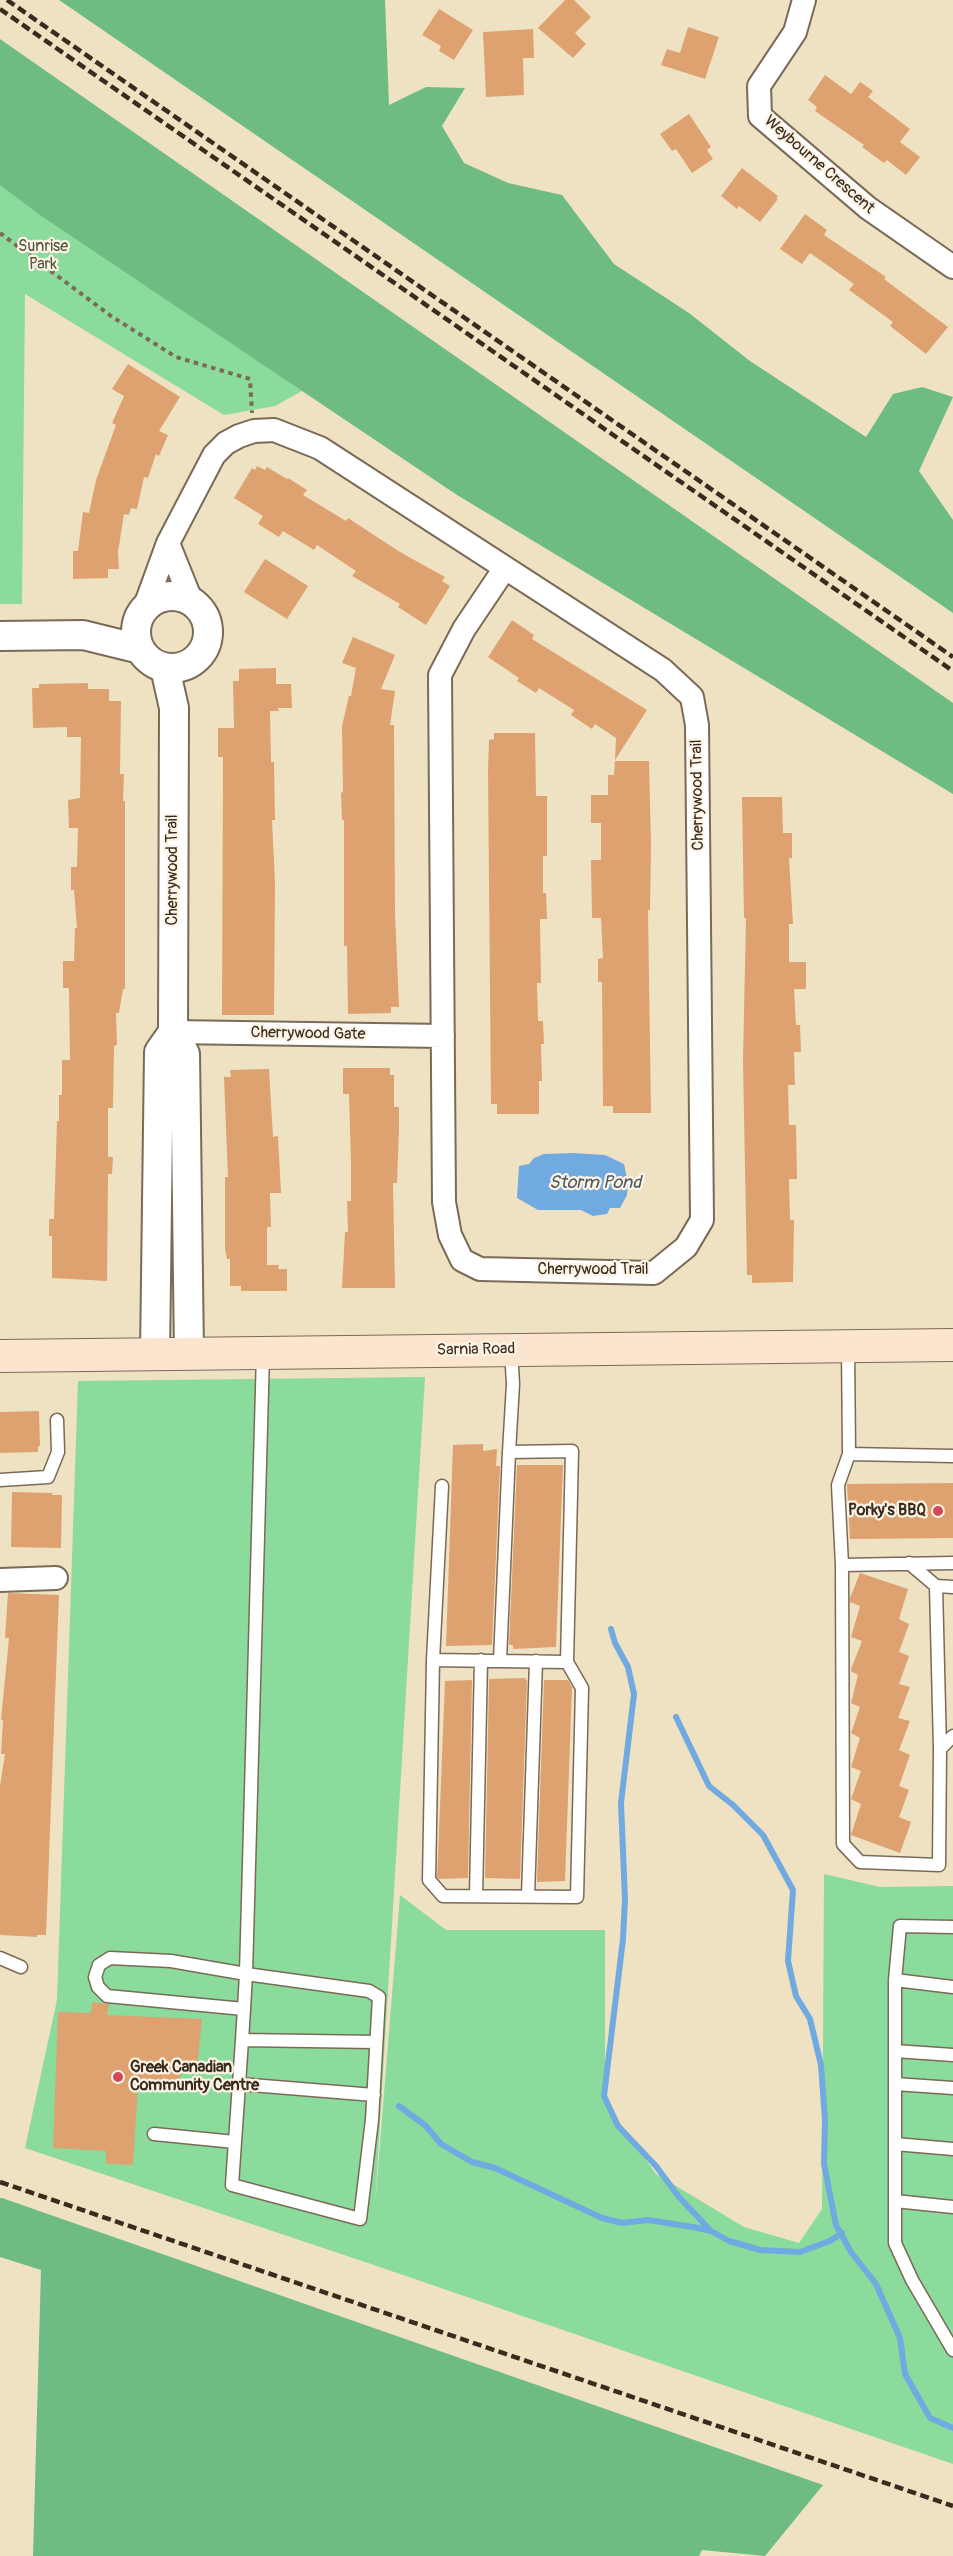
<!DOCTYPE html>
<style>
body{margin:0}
canvas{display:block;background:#eee2c2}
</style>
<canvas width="953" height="2556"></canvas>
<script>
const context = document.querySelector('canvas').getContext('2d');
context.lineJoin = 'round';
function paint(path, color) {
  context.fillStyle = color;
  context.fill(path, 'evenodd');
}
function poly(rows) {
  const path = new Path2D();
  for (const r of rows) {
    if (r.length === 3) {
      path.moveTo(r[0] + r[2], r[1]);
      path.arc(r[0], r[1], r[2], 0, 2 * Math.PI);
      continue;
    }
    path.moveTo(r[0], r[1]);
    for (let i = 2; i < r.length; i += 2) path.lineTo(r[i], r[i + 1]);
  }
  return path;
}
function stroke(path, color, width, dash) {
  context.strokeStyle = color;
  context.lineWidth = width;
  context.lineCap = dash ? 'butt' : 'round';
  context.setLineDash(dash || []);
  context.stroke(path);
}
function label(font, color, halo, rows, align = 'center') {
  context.font = font + ' Pangolin,sans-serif';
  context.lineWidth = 4.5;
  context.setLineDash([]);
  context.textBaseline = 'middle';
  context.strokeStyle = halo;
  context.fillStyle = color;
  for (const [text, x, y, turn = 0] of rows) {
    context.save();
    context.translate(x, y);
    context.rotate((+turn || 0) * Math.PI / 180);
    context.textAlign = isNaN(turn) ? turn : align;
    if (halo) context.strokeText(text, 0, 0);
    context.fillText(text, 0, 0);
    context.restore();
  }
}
paint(poly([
 [0,175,302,391,275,406,224,415,25,294,22,604,0,604],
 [425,1377,375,2206,400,1895,446,1930,605,1930,605,2102,656,2174,744,2227,799,2243,822,2209,824,1874,880,1887,953,1886,953,2464,371,2264,25,2148,57,2000,78,1381]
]), '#8adb9c');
paint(poly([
 [59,0,385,0,389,105,426,87,465,88,442,126,464,163,508,183,562,195,614,264,689,313,750,361,866,437,893,394,922,387,953,397,919,471,953,520,953,613],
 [0,39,953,703,953,794,457,495,40,215,0,185],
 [0,2198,2,2198,823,2485,765,2556,702,2550,699,2556,33,2556,41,2270,0,2257]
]), '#6fbb84');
paint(poly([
 [573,1153,605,1155,624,1164,628,1184,627,1195,620,1208,610,1208,607,1214,593,1216,581,1210,538,1210,517,1198,519,1166,529,1164,534,1158,544,1154]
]), '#71aae0');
stroke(poly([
 [611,1629,615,1643,628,1667,634,1694,621,1803,625,1899,623,1939,604,2096,618,2126,656,2166,679,2197,711,2231],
 [676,1717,709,1786,733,1805,763,1835,793,1890,788,1961,796,1996,810,2019,821,2065,825,2120,824,2164,836,2225,851,2252,876,2284,900,2338,905,2374,930,2418,953,2428],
 [399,2106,426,2126,441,2144,472,2162,495,2168,602,2218,622,2223,648,2220,693,2227,711,2231,729,2241,760,2250,800,2252,830,2241,842,2233]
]), '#71aae0', 6);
paint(poly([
 [565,0,574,0,591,17,575,33,586,44,573,58,538,28],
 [439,9,473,30,454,60,439,51,441,46,422,35],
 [688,27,719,37,705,79,661,65,667,49,680,53],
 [533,29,534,58,523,58,524,95,486,97,483,32],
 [825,75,851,94,860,82,873,91,868,97,910,129,900,142,920,157,906,175,887,160,884,163,862,147,864,145,815,111,817,107,808,100],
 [689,114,711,147,707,150,713,159,692,173,676,149,672,151,660,134],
 [742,168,778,196,776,198,778,199,760,222,739,206,737,209,721,196],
 [805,214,827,230,824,235,886,277,884,279,948,327,926,354,890,326,893,322,849,290,854,284,810,253,802,264,780,249],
 [128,364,180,397,159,431,168,435,159,456,156,454,148,478,144,477,137,509,131,508,129,515,124,514,118,552,119,569,108,569,108,578,73,579,73,551,78,551,83,512,89,513,96,480,116,425,112,423,124,396,112,389],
 [257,466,265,470,267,467,287,479,288,478,307,490,303,495,346,521,348,518,400,552,445,577,442,581,450,586,426,625,398,607,400,604,352,576,356,571,317,545,314,550,283,531,279,537,258,524,263,516,234,498,252,468,255,470],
 [265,559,308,586,287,619,244,592],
 [512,620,534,635,532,639,647,710,615,760,616,738,595,724,592,729,571,715,574,710,539,688,536,693,517,681,519,678,488,657],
 [353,637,395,655,381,689,395,691,390,725,394,725,395,913,399,1007,391,1007,391,1013,348,1014,347,946,344,946,344,820,342,820,341,793,343,792,342,726,349,696,351,696,356,668,342,663],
 [276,668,276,684,291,684,292,708,278,708,279,711,270,711,271,762,274,762,275,820,272,820,275,883,274,1015,222,1015,223,757,218,757,218,728,234,728,233,681,239,681,239,669],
 [88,683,88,689,109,689,109,701,121,701,120,774,124,774,123,801,125,801,125,989,123,989,119,1013,116,1013,117,1045,114,1046,113,1108,108,1108,108,1157,113,1157,112,1174,108,1174,107,1281,52,1278,52,1236,49,1236,49,1219,54,1219,57,1121,59,1121,59,1095,62,1095,62,1060,70,1060,69,988,63,988,63,961,74,961,75,928,77,928,74,890,71,890,71,867,77,867,78,828,69,828,68,800,80,798,81,737,67,737,67,727,33,728,32,688,39,688,39,684],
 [494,733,535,733,536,796,547,796,547,856,543,856,543,893,546,893,547,919,540,919,541,983,537,983,538,1021,543,1021,544,1044,541,1044,542,1081,539,1081,539,1114,497,1114,497,1104,491,1104,488,771,489,740,494,739],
 [615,761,649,761,651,846,650,910,648,910,651,1113,613,1113,613,1106,603,1106,602,982,598,982,598,959,603,958,601,918,592,918,591,860,601,860,601,823,591,823,591,795,608,795,608,775,614,775],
 [742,797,782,797,783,833,792,833,792,858,789,858,793,924,789,924,789,962,806,962,806,989,794,989,796,1025,800,1025,801,1052,794,1052,795,1085,788,1085,789,1125,796,1125,797,1179,789,1179,790,1220,794,1220,793,1282,752,1283,752,1275,747,1275,743,1059,746,918,744,918],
 [343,1068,390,1068,390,1075,394,1075,394,1107,399,1107,399,1129,397,1183,393,1183,395,1288,342,1288,345,1232,348,1232,347,1201,351,1201,351,1163,349,1094,343,1094],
 [269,1069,273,1137,278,1136,281,1193,270,1193,271,1227,267,1227,267,1265,279,1265,278,1269,287,1269,287,1291,241,1291,241,1286,230,1286,230,1259,227,1259,225,1248,225,1177,228,1177,224,1077,231,1077,230,1070],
 [39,1411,40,1446,38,1446,38,1452,0,1453,0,1412],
 [483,1444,483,1451,497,1449,496,1466,500,1466,492,1645,446,1646,453,1445],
 [517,1465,563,1465,556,1647,513,1649,513,1645,509,1645],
 [953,1483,953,1538,850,1539,847,1484],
 [12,1492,53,1493,52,1495,62,1495,61,1548,11,1547],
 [860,1573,908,1589,899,1619,909,1624,899,1652,909,1656,899,1684,910,1687,898,1718,910,1721,899,1750,910,1755,899,1786,909,1790,899,1817,911,1822,900,1853,851,1835,861,1804,851,1799,861,1771,851,1767,860,1738,851,1733,860,1707,851,1703,858,1675,851,1671,851,1669,862,1641,851,1637,860,1606,850,1602,850,1598],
 [8,1593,59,1595,46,1935,37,1935,37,1937,0,1935,0,1786,5,1754,1,1754,3,1720,1,1720,9,1638,5,1638],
 [525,1678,527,1681,520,1879,485,1878,489,1679],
 [472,1680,468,1878,439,1879,437,1877,438,1856,445,1681],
 [544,1680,568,1680,572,1687,565,1881,537,1882,537,1879],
 [92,2002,109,2004,107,2015,202,2019,197,2068,187,2068,172,2086,138,2085,133,2165,106,2164,106,2151,53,2148,58,2012,91,2013]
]), '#dea271');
const service = poly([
 [848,1346,849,1454,953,1456],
 [849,1454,838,1485,842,1565,953,1563],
 [0,1480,48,1477,58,1452,57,1420],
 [442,1486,433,1660,567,1662,572,1451,509,1452,513,1384,511,1351],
 [909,1563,936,1586],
 [842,1565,843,1844,860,1862,939,1865,940,1749,953,1736],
 [433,1660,429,1880,443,1896,577,1897,582,1688,567,1662],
 [500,1660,509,1452],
 [940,1749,936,1586,953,1587],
 [476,1896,481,1660],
 [528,1896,536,1661],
 [0,1958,21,1967],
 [895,1980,900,1926,953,1927],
 [953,1987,895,1980,895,2243,912,2280,953,2350],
 [244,2009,107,1996,98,1987,95,1977,99,1965,110,1958,171,1961,246,1974,369,1991,379,1997,372,2120,360,2219,232,2185,239,2084,242,2040,244,2009,246,1974,263,1353],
 [242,2040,376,2042],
 [895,2051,953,2055],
 [239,2084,374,2095],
 [895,2084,953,2088],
 [154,2134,235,2142],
 [895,2144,953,2149],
 [895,2201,953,2207]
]);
const minor = poly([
 [804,0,795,32,759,86,760,116,868,208,953,267],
 [168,543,191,600],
 [144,609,168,543,214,455,226,443,239,436,254,431,274,430,320,448,663,670,692,697,697,725,702,1220,686,1247,654,1273,480,1269,462,1260,450,1235,444,1202,440,675,464,629,505,568],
 [173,1032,443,1036],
 [0,1580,56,1578]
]);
const tertiary = poly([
 [172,632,36],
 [0,636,83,635,140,649],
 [165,668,174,708,173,1032,185,1054,189,1353],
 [155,1354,159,1052,173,1032]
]);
const secondary = poly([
 [0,1356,953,1345]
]);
stroke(service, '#7a6a57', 15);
stroke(minor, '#7a6a57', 26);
stroke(tertiary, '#7a6a57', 32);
stroke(secondary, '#7a6a57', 34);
stroke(poly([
 [0,233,111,316,176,357,250,379,252,413]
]), '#7a6a57', 4, [4.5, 4.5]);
stroke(service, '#fff', 12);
stroke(minor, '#fff', 22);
stroke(tertiary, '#fff', 28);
stroke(secondary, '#fce5cf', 32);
stroke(poly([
 [7,0,953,657],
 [0,9,953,671],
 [0,2182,953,2506]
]), '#3b2a1e', 4.5, [9, 4.5]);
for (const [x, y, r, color] of [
 [938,1511,6,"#d1495b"],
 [118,2077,6,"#d1495b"]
]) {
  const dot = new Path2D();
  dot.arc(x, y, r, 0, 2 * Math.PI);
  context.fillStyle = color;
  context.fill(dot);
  stroke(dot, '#fcf5e5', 2);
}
label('16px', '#3b2a1e', '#fcf5e5', [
 ["Weybourne Crescent",819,165,41],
 ["Cherrywood Trail",698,795,-91],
 ["Cherrywood Trail",173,870,-90],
 ["Cherrywood Gate",308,1034,1],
 ["Cherrywood Trail",593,1270],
 ["Sarnia Road",476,1350,-1]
]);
label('16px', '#4f563e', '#fcf5e5', [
 ["Sunrise",43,247],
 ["Park",43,265]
]);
label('bold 16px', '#3b2a1e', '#fcf5e5', [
 ["Porky's BBQ",926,1511],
 ["Greek Canadian",130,2068,"left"],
 ["Community Centre",130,2086,"left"]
], 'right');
label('italic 18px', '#4e5762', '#fcf5e5', [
 ["Storm Pond",595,1183]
]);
</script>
